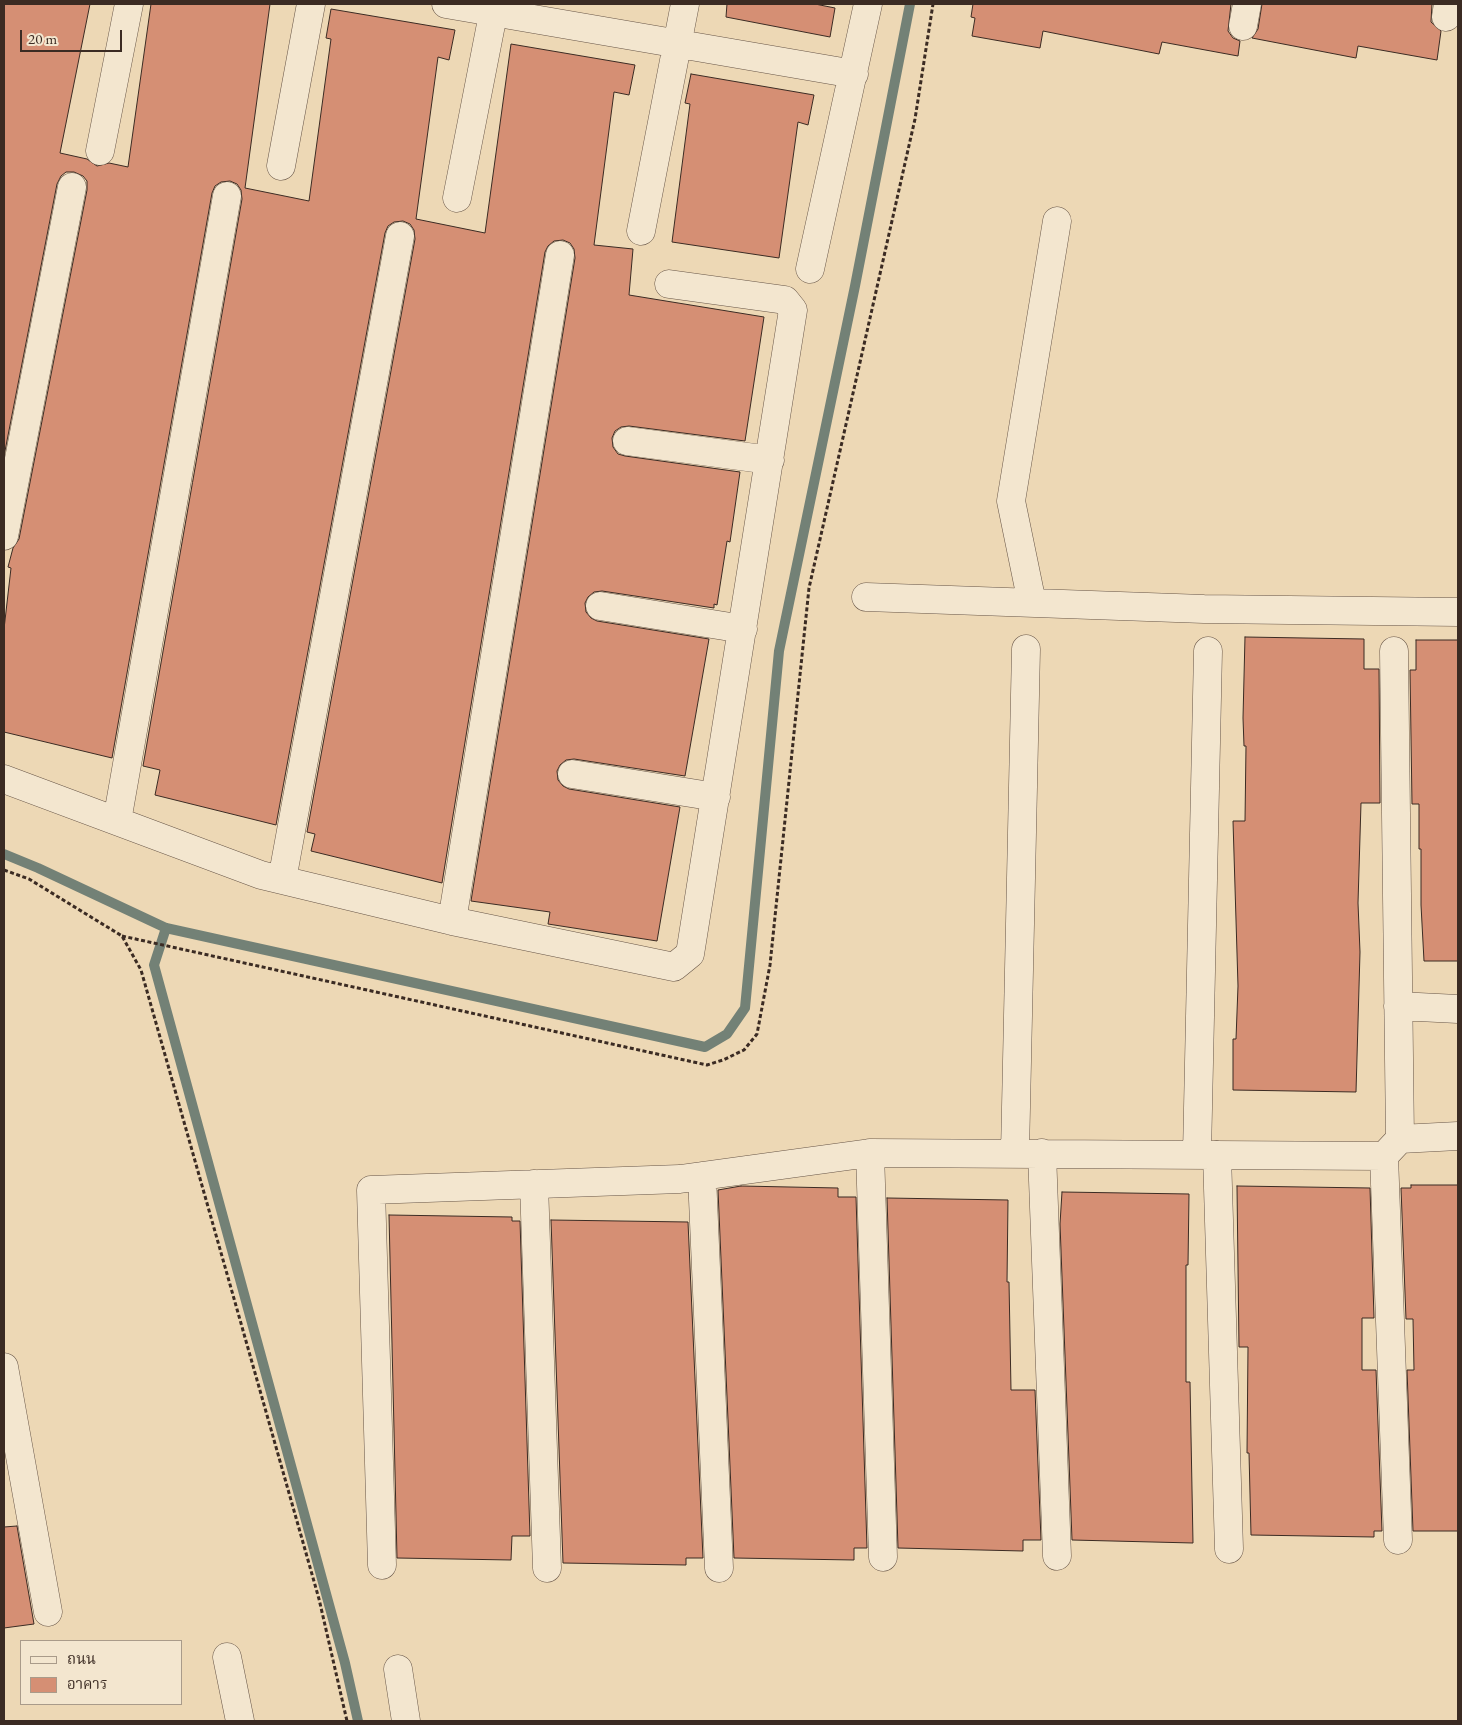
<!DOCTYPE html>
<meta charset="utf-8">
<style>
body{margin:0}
#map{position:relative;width:1462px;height:1725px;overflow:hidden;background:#edd8b5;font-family:"EB Garamond","Noto Serif Thai",serif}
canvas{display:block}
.frame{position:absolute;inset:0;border:5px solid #3b2b23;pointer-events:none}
.legend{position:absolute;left:20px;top:1640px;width:162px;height:65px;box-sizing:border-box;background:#f3e6cf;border:1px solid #a99b8a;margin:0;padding:6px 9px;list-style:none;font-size:15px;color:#3b2b23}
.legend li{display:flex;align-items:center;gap:10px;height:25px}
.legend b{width:25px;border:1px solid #a99b8a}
.scale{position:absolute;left:20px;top:30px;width:102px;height:22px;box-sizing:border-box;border:2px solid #3b2b23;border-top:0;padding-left:6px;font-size:15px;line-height:18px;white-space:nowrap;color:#3b2b23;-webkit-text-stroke:4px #f3e6cf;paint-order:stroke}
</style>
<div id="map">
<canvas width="1462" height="1725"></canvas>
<div class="frame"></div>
<ul class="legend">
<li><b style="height:6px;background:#f3e6cf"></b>ถนน</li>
<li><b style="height:14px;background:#d58f74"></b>อาคาร</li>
</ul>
<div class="scale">20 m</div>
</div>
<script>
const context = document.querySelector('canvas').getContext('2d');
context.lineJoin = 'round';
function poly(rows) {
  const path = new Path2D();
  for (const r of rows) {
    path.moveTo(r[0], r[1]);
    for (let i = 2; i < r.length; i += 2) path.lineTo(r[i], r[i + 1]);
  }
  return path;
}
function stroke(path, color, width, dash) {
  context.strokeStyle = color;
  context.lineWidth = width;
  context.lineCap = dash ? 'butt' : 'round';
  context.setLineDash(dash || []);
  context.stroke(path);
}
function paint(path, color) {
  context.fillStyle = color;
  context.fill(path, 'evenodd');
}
stroke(poly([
 [4,854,38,868,166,928,705,1047,727,1034,745,1008,779,651,855,286,910,4],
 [166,928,154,965,345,1663,358,1721]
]), '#738176', 10);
const building = poly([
 [4,4,90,4,60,153,87,159,97,166,109,163,128,167,151,4,270,4,245,188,309,201,331,39,326,38,331,9,455,30,449,60,438,57,416,219,485,233,511,44,635,65,629,95,614,92,594,245,633,249,629,295,764,317,745,441,629,426,621,427,615,431,612,438,613,447,618,454,625,456,740,472,730,542,727,541,717,605,714,604,714,608,602,591,594,592,588,597,585,603,586,612,591,618,597,621,709,639,685,776,574,759,566,760,560,765,557,771,558,780,563,786,569,789,680,807,657,941,548,924,550,912,471,901,575,258,574,249,570,243,563,240,554,241,548,246,545,252,442,883,311,851,315,834,307,832,415,239,414,230,410,224,403,221,394,222,388,226,385,233,276,825,155,795,160,770,143,766,242,199,241,190,237,184,230,181,221,182,215,186,212,193,112,758,4,732,4,629,11,568,8,567,13,548,19,539,87,190,87,181,83,176,74,172,66,172,61,176,57,184,4,456,4,4],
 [727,4,815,4,835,8,830,37,726,17,727,4],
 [973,4,1231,4,1228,31,1233,38,1240,41,1238,56,1162,42,1159,54,1043,31,1040,48,972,36,975,18,971,17,973,4],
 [1262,4,1432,4,1431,22,1441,31,1437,60,1358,46,1356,58,1252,38,1258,29,1262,4],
 [691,74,814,95,808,125,798,122,779,258,672,242,690,104,685,103,691,74],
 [1245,637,1364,639,1364,669,1379,669,1380,803,1361,803,1358,903,1360,952,1356,1092,1233,1090,1233,1039,1236,1039,1238,986,1233,821,1245,821,1246,746,1244,746,1243,718,1245,637],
 [1416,640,1458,640,1458,961,1424,961,1421,905,1421,849,1419,849,1419,804,1412,804,1410,670,1416,670,1416,640],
 [1411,1185,1458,1185,1458,1531,1413,1531,1407,1370,1414,1370,1413,1319,1406,1319,1401,1188,1411,1188,1411,1185],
 [741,1186,838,1188,838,1197,856,1197,867,1548,854,1548,854,1560,734,1558,718,1190,741,1186],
 [1237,1186,1370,1188,1374,1318,1362,1318,1362,1370,1376,1370,1382,1531,1374,1531,1374,1537,1251,1535,1249,1453,1247,1453,1248,1347,1239,1347,1237,1186],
 [1062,1192,1189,1194,1188,1265,1186,1265,1186,1382,1190,1382,1193,1543,1072,1540,1060,1224,1062,1192],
 [887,1198,1008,1200,1007,1282,1009,1282,1011,1390,1035,1390,1041,1540,1023,1540,1023,1551,898,1548,887,1198],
 [389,1215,512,1217,512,1221,520,1221,530,1536,512,1536,511,1560,397,1558,389,1215],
 [551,1220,688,1222,703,1558,686,1558,686,1565,563,1563,551,1220],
 [17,1526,34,1624,4,1628,4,1527,17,1526]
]);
paint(building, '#d58f74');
stroke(building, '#3b2b23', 1);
const minor = poly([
 [446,4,854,74],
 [1446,17,1448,4],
 [1243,26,1247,4],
 [100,151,129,4],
 [281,166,311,4],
 [457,198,495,4],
 [641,231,685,4],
 [810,269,868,4],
 [627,441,770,460],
 [4,536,72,187],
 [866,597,1204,609,1458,612],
 [1032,603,1011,501,1057,221],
 [600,606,743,629],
 [1394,651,1400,1139],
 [572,774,716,797],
 [4,779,261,875,452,921,674,967,690,954,793,310,785,300,669,284],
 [117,821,227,196],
 [282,880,400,236],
 [452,921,560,255],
 [1398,1006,1458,1009],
 [870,1153,883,1557],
 [1015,1153,1026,649],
 [1042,1153,1057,1556],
 [1197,1154,1208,651],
 [1217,1155,1229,1549],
 [1384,1156,1398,1540],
 [702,1176,719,1568],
 [534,1184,547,1568],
 [4,1367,48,1612],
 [382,1565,371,1190,680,1179,870,1153,1384,1156,1400,1139,1458,1136],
 [227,1657,240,1721],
 [398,1669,406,1721]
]);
stroke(minor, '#685648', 29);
stroke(poly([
 [4,870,29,879,122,936,141,970,319,1599,347,1721],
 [122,936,707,1065,723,1060,744,1050,757,1034,770,965,809,588,915,119,933,4]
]), '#3b2b23', 3, [4, 2.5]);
stroke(minor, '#f3e6cf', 28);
</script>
